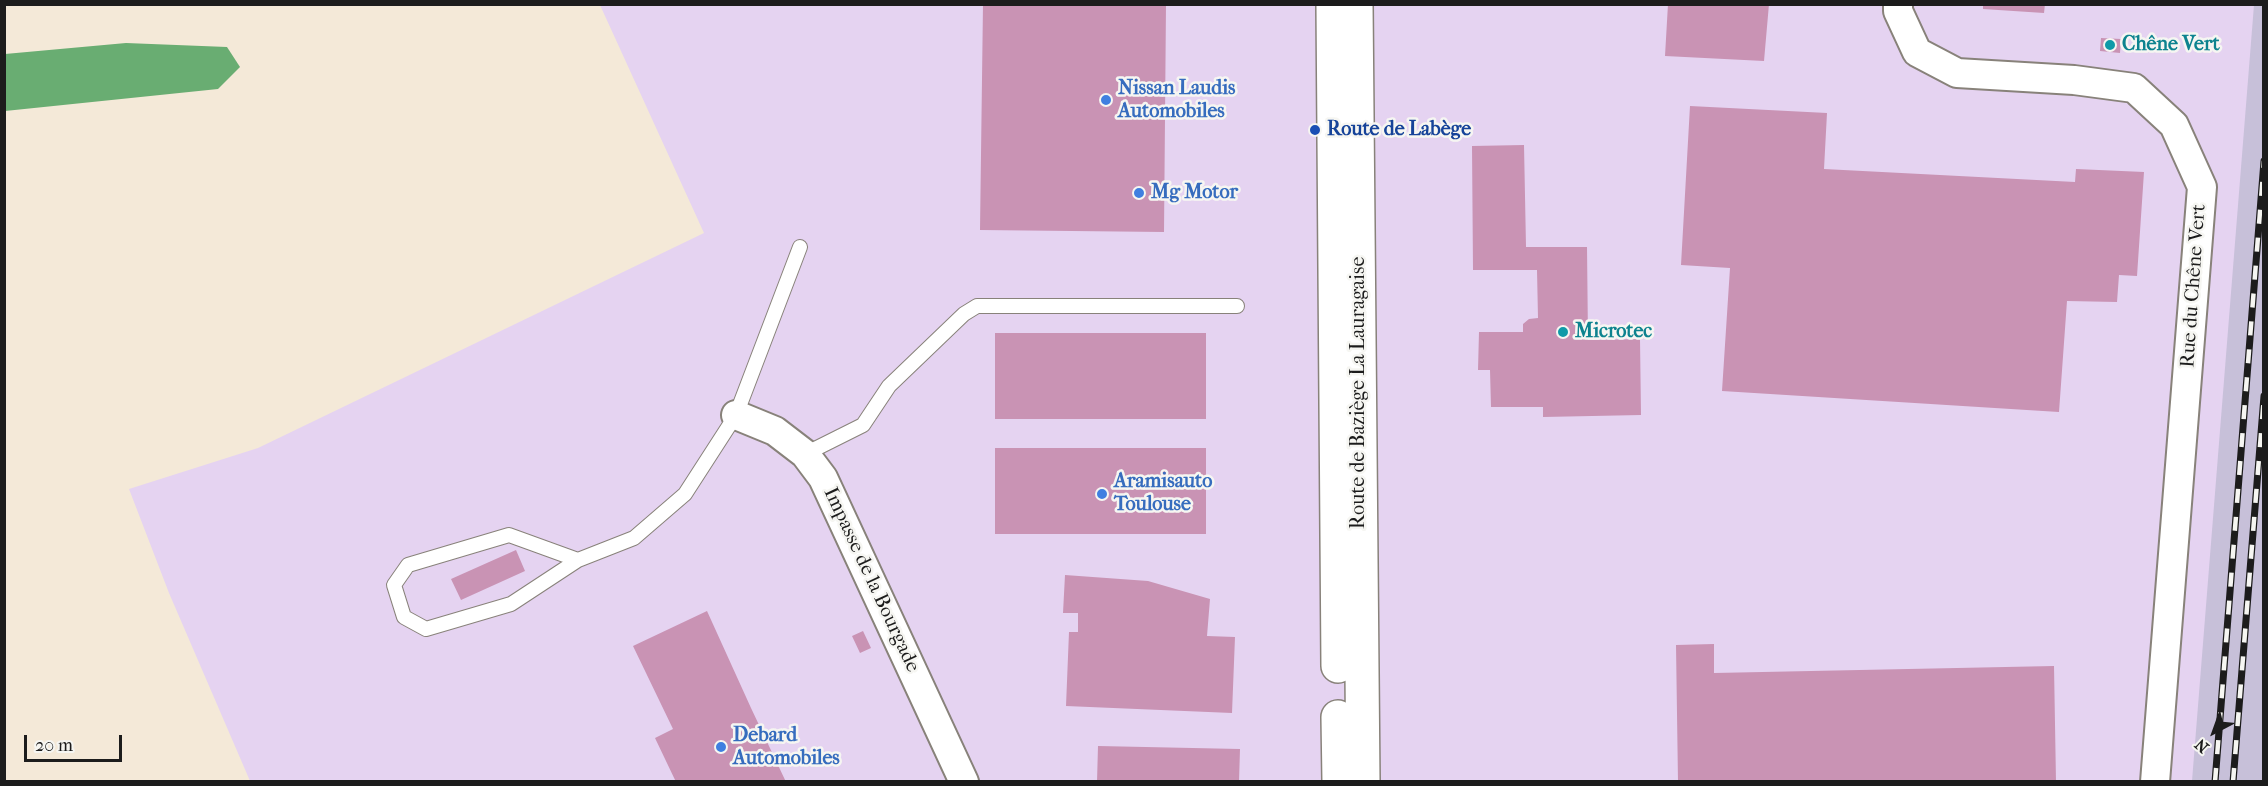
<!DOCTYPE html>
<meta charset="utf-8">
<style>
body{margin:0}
#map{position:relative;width:2268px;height:786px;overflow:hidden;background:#f4e9d8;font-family:"IM FELL French Canon",serif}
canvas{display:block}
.frame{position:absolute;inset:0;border:6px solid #1c1c1c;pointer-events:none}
.north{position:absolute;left:2184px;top:702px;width:60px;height:60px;-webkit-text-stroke:4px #f6f6f2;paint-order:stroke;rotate:221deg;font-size:16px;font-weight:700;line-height:24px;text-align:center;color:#1c1c1c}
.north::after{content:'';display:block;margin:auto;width:21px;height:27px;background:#1c1c1c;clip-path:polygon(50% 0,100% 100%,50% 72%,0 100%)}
.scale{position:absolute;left:24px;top:735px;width:98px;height:27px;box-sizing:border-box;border:3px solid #1c1c1c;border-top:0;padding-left:8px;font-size:18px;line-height:21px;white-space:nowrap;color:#1c1c1c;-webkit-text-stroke:4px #f6f6f2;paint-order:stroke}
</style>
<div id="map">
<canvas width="2268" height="786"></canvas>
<div class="frame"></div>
<div class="north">N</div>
<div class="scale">20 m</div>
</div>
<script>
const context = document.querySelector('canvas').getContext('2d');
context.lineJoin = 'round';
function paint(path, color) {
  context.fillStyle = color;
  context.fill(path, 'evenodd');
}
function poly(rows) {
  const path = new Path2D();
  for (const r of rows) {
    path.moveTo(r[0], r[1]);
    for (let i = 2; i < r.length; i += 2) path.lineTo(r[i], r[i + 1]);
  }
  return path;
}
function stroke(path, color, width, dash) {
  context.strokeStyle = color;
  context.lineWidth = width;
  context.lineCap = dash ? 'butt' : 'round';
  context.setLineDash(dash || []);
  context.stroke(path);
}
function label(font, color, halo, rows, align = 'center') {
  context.font = font + ' "IM FELL French Canon",serif';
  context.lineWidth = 5;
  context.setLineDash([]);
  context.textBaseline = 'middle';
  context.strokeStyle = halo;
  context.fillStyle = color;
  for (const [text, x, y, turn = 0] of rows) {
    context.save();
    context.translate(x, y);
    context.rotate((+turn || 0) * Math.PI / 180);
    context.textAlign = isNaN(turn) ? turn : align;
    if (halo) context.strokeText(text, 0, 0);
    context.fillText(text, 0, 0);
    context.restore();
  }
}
paint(poly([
 [600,5,2263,5,2263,781,250,781,169,593,129,489,258,448,704,233]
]), '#e5d3f1');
paint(poly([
 [2254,5,2264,5,2263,781,2192,781]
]), '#c7c0d9');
paint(poly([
 [126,43,227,47,240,67,218,89,5,111,5,54]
]), '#69ad72');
paint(poly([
 [983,4,1166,4,1164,232,980,230],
 [1668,4,1769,4,1764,61,1665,56],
 [1983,4,2045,4,2044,13,1983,9],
 [2101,38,2121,39,2120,53,2100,51],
 [1690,106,1827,113,1824,169,2075,182,2076,169,2144,172,2137,276,2119,275,2117,302,2067,301,2059,412,1722,391,1730,268,1681,265],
 [1524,145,1526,247,1587,247,1588,340,1640,339,1641,415,1543,417,1543,407,1491,407,1490,370,1478,370,1479,332,1523,332,1523,324,1529,319,1538,318,1537,270,1473,270,1472,146],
 [995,333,1206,333,1206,419,995,419],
 [995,448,1206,448,1206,534,995,534],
 [516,550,525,571,461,600,451,579],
 [1065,575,1148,581,1210,599,1207,636,1235,637,1232,713,1066,706,1069,632,1078,632,1078,613,1063,613],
 [707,611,751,708,786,782,676,782,655,738,673,729,633,646],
 [863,631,871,648,860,653,852,636],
 [1714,644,1714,673,2054,666,2056,782,1678,782,1676,645],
 [1098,746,1240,749,1239,782,1097,782]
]), '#c993b4');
const lane = poly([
 [805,454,863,425,889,386,964,314,977,306,1237,306],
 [578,560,511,604,426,629,404,617,394,585,408,565,509,535,578,560,634,538,685,494,736,415,800,247]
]);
const street = poly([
 [1898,4,1898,11,1917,52,1957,73,2074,80,2134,88,2174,125,2202,187,2155,782],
 [736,415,775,431,805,454,823,478,964,782]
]);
const secondary = poly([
 [1333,4,1338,666],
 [1356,4,1363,782],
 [1338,717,1339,782]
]);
stroke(lane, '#88827a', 16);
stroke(street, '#88827a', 32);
stroke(secondary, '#88827a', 36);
stroke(lane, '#fff', 14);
stroke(street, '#fff', 28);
stroke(secondary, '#fff', 33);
const rail = poly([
 [2215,782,2264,161],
 [2233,782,2264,396]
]);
stroke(rail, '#1c1c1c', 7);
stroke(rail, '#f6f6f2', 4.5, [14]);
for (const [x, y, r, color] of [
 [2110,45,6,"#0f9aa8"],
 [1106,100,6,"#3f7fe0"],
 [1315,130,6,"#1a4fb4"],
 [1139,193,6,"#3f7fe0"],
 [1563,332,6,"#0f9aa8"],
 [1102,494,6,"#3f7fe0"],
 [721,747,6,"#3f7fe0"]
]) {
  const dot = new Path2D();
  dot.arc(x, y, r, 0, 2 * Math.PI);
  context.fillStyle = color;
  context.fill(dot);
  stroke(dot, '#f6f6f2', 2);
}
label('bold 20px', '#0d838f', '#f6f6f2', [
 ["Chêne Vert",2122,45],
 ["Microtec",1575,332]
], 'left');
label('bold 20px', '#366cbe', '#f6f6f2', [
 ["Nissan Laudis",1118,89],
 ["Automobiles",1118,112],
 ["Mg Motor",1151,193],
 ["Aramisauto",1114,482],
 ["Toulouse",1114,505],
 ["Debard",733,736],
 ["Automobiles",733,759]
], 'left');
label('bold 20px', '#164399', '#f6f6f2', [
 ["Route de Labège",1327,130]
], 'left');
label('20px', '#1c1c1c', '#f6f6f2', [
 ["Rue du Chêne Vert",2194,286,-86],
 ["Route de Baziège La Lauragaise",1359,393,-90],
 ["Impasse de la Bourgade",871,580,65]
]);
</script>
